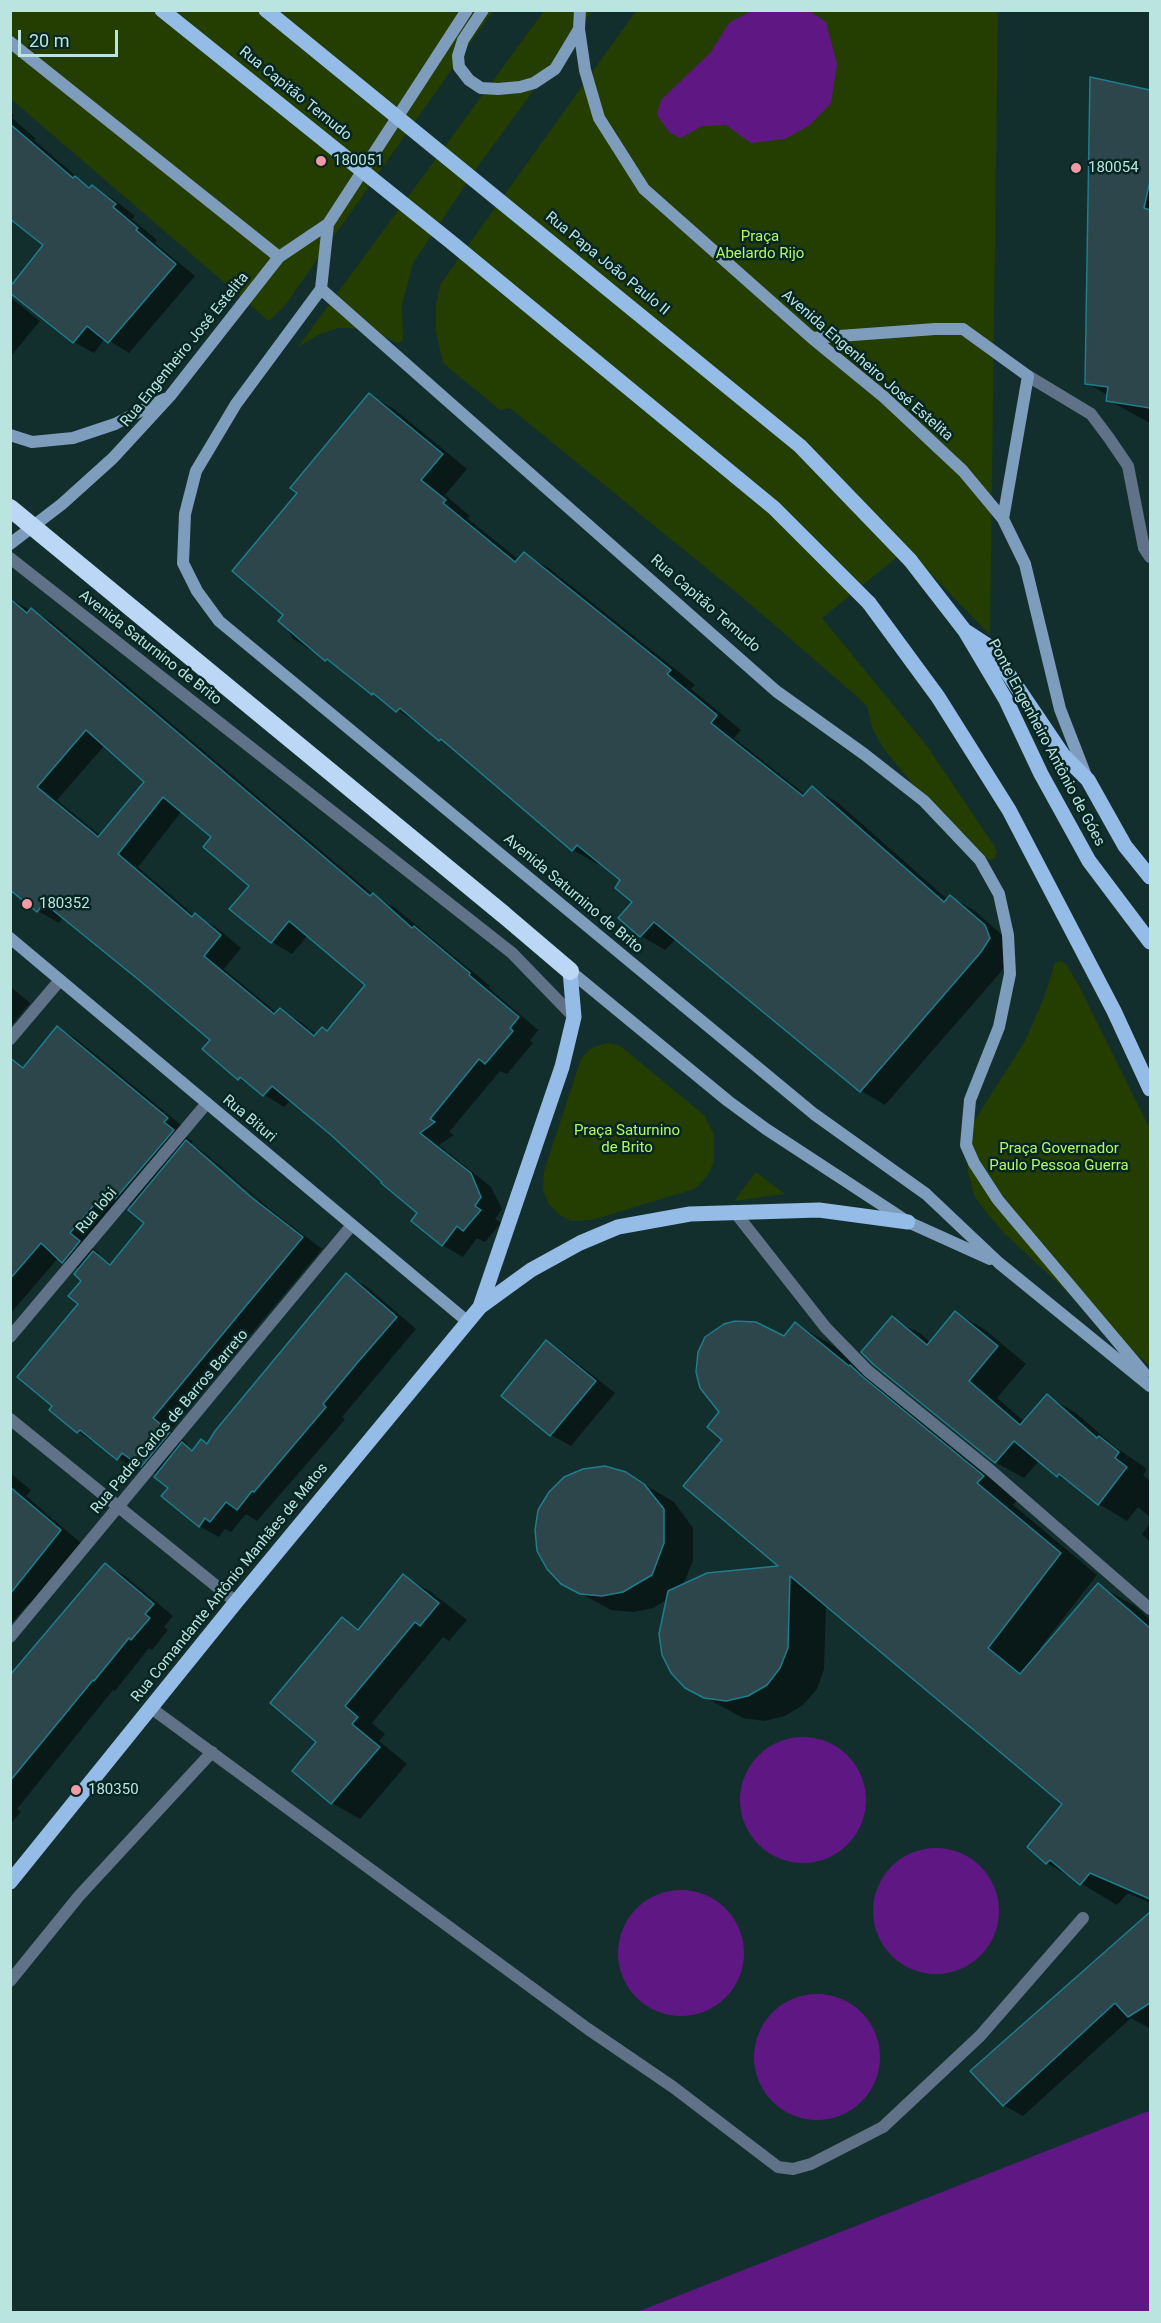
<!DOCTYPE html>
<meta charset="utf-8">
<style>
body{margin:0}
#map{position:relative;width:1161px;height:2323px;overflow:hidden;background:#122f2d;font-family:Roboto,sans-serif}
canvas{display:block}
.frame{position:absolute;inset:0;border:12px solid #bae4e0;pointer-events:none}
.scale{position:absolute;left:18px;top:30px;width:100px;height:27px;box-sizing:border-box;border:3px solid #bae4e0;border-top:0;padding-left:8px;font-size:18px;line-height:21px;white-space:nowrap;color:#bae4e0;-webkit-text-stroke:4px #072523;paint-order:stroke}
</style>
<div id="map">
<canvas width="1161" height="2323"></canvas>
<div class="frame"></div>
<div class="scale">20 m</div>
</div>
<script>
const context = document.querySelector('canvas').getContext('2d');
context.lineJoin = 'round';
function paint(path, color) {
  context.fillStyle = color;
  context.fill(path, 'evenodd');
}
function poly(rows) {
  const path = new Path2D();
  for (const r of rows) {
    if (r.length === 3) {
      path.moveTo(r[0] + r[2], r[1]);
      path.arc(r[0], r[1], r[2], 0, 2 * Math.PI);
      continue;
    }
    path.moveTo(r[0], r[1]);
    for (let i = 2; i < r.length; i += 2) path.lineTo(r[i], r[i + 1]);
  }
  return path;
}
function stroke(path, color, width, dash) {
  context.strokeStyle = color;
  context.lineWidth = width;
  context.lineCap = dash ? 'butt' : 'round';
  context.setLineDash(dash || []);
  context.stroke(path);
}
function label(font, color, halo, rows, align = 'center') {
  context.font = font + ' Roboto,sans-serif';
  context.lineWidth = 5;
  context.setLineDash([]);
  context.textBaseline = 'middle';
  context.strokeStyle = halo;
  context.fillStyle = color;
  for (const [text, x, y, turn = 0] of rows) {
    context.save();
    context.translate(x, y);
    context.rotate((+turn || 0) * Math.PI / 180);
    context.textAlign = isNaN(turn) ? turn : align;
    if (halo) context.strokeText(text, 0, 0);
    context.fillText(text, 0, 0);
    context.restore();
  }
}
paint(poly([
 [11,11,493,11,286,304,269,321,11,99],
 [544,11,592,11,478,166,413,263,402,305,403,341,397,343,375,332,351,328,338,328,320,334,298,347],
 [636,11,998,11,990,635,907,549,822,618,927,746,995,847,997,852,994,859,988,860,967,837,924,798,884,749,872,728,867,706,853,693,743,598,510,408,500,410,443,363,436,332,436,306,440,285],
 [1060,961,1066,964,1078,984,1150,1129,1150,1366,1093,1316,1003,1232,987,1213,975,1197,968,1173,968,1140,970,1132,975,1120,1025,1041,1043,1000,1055,963],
 [606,1043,618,1045,624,1049,704,1115,714,1135,714,1161,708,1175,697,1187,691,1190,592,1220,571,1221,560,1215,549,1205,543,1189,544,1171,581,1059,590,1049],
 [756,1172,770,1183,785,1194,734,1201]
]), '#243d00');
paint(poly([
 [753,10,809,11,826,22,837,64,831,103,810,125,785,139,751,143,726,125,702,126,681,138,670,133,657,115,661,100,711,52,729,23],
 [803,1800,63],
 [936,1911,63],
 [681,1953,63],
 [817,2057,63],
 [1150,2111,1150,2312,637,2312,1143,2113]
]), '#5f1883');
paint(poly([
 [1092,78,1150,92,1150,423,1108,400,1109,396,1087,383],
 [10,113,14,115,12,118,36,139,34,140,85,184,112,198,135,216,132,219,157,240,155,243,195,276,129,353,105,338,94,353,74,342,10,291,10,286,45,245,10,217],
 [10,297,40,321,10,357],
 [370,395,394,409,467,469,445,495,470,516,467,518,519,560,524,554,549,568,695,685,691,689,741,730,734,738,806,795,813,788,837,802,948,900,951,897,975,911,1009,941,1006,966,885,1105,860,1090,677,938,665,950,641,936,634,901,622,880,600,861,597,864,573,850,454,747,373,694,343,670,293,639,281,619,285,615,299,493],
 [10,599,52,622,377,898,394,907,490,986,489,988,538,1030,530,1041,533,1043,507,1074,500,1071,449,1132,454,1135,439,1145,491,1187,502,1209,495,1219,501,1223,485,1242,477,1238,463,1257,442,1245,419,1213,291,1100,284,1107,239,1079,212,1040,64,916,59,923,38,911,10,871],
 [105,745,146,782,101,836,57,800],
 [182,811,213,837,251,886,272,942,292,954,308,935,367,985,328,1032,317,1035,301,1022,280,1010,277,1013,224,969,241,948,216,927,195,916,138,867],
 [10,986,30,1003,10,1027],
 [58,1028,77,1039,187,1130,183,1134,193,1142,191,1144,206,1154,271,1210,322,1249,171,1430,188,1444,186,1447,194,1451,208,1445,346,1275,366,1286,416,1329,342,1417,345,1419,337,1429,257,1521,246,1514,231,1532,225,1529,219,1537,199,1526,170,1488,157,1475,141,1466,137,1470,78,1432,80,1303,83,1280,79,1270,59,1257,10,1314,10,1076,24,1069],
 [204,1154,258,1200,256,1203,202,1156],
 [125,1203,132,1207,147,1223,112,1264,97,1255,99,1253,89,1245],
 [956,1313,984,1329,1026,1364,997,1398,1025,1422,1047,1396,1076,1413,1114,1446,1147,1469,1143,1475,1150,1481,1150,1517,1138,1507,1127,1521,1099,1504,1078,1487,1057,1476,1040,1460,1024,1478,995,1462,892,1318,921,1334,931,1343],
 [796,1324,832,1345,1019,1498,1013,1505,1097,1575,1040,1648,1042,1650,1098,1585,1135,1606,1150,1620,1150,1903,1128,1893,1117,1905,1047,1863,1065,1804,826,1604,824,1669,817,1689,803,1705,785,1716,764,1721,743,1718,686,1687,668,1599,653,1608,633,1612,611,1610,562,1583,625,1473,674,1502,693,1528,693,1560,683,1586,782,1567,724,1440,785,1338],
 [547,1342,566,1354,615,1393,571,1446,551,1435,503,1396],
 [10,1473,31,1490,26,1496,82,1544,31,1605,28,1604,10,1625],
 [1150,1524,1150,1542,1142,1534],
 [105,1565,125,1576,173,1616,164,1627,168,1630,152,1650,149,1648,115,1691,113,1690,17,1809,21,1812,10,1824,10,1679],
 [403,1576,431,1592,467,1620,449,1641,443,1637,372,1723,385,1734,379,1741,407,1764,360,1819,332,1803,294,1771,318,1742,343,1619,360,1629],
 [1137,1926,1150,1934,1150,2027,1149,2028,1131,2018,1023,2116,1003,2105]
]), '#0007');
const building = poly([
 [1090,77,1150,90,1150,181,1144,208,1150,210,1150,408,1106,401,1108,387,1085,384,1090,77],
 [10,124,73,178,75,176,89,188,92,185,116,204,113,207,138,228,136,230,176,264,108,343,87,326,73,343,10,293,10,287,43,245,10,219,10,124],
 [369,393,443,454,421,480,446,500,443,503,515,562,524,552,671,670,667,674,717,715,711,723,736,743,803,796,812,786,944,902,950,895,985,925,990,938,981,952,860,1092,654,922,640,937,618,918,632,902,615,888,620,880,577,845,572,851,441,739,439,741,400,708,396,712,373,693,372,695,327,659,325,661,278,621,283,615,232,571,297,493,290,488,369,393],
 [10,599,27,613,31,608,370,896,373,893,412,928,414,926,470,973,469,975,519,1017,510,1028,513,1031,485,1064,479,1059,430,1119,435,1122,420,1133,471,1173,481,1197,475,1206,481,1210,463,1231,457,1226,442,1246,411,1221,417,1213,381,1183,382,1182,331,1135,272,1086,263,1096,240,1077,238,1080,202,1049,210,1040,139,980,44,903,37,912,10,890,10,599],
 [86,730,144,782,98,837,37,787,86,730],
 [163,797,211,837,203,847,249,886,229,909,271,943,289,921,365,985,327,1031,322,1027,314,1036,280,1008,274,1014,204,956,221,935,195,913,192,917,118,854,163,797],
 [57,1026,168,1118,164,1122,174,1130,115,1199,106,1191,70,1233,80,1241,62,1263,41,1243,10,1279,10,1058,23,1068,57,1026],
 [186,1140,251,1197,303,1237,153,1418,170,1432,141,1467,122,1453,117,1460,80,1430,77,1433,49,1410,52,1406,17,1377,78,1304,68,1296,81,1281,74,1274,93,1251,110,1265,144,1223,128,1210,186,1140],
 [346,1273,397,1317,358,1362,323,1404,326,1407,254,1492,252,1491,237,1510,226,1502,210,1522,205,1518,199,1527,161,1496,168,1488,154,1477,182,1442,192,1451,201,1439,207,1444,215,1431,346,1273],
 [955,1311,998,1346,969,1381,1020,1425,1047,1394,1097,1438,1099,1436,1119,1452,1115,1458,1127,1467,1098,1505,1059,1474,1057,1477,1014,1441,995,1463,874,1365,861,1352,892,1316,927,1345,955,1311],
 [735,1321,756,1322,784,1336,795,1322,849,1366,850,1365,863,1377,984,1476,977,1483,1061,1553,988,1648,1020,1674,1098,1583,1150,1628,1150,1899,1090,1873,1080,1885,1050,1860,1046,1864,1027,1847,1062,1804,790,1576,788,1648,780,1668,767,1685,748,1696,726,1701,704,1698,685,1688,671,1673,662,1655,659,1634,668,1591,707,1573,778,1566,683,1486,722,1440,707,1427,719,1412,700,1388,696,1372,698,1352,705,1337,724,1324,735,1321],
 [546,1340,596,1381,550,1436,501,1396,546,1340],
 [605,1466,626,1472,644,1484,664,1509,664,1543,652,1575,623,1592,602,1596,580,1594,561,1584,547,1569,537,1551,535,1530,538,1510,549,1492,564,1477,583,1469,605,1466],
 [10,1487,61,1530,10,1594,10,1487],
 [105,1563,154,1604,145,1614,150,1618,131,1640,129,1638,94,1681,93,1680,10,1781,10,1675,105,1563],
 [403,1574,439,1603,420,1626,415,1622,345,1706,358,1717,352,1724,380,1747,331,1804,292,1771,316,1742,270,1703,342,1617,358,1630,403,1574],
 [1150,1912,1150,2003,1128,2017,1115,2003,1003,2106,970,2071,1150,1912]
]);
paint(building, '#2c464b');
stroke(building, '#1e7e8d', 1.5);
stroke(poly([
 [1028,376,1091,414,1109,438,1128,466,1144,548,1150,557],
 [734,1211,826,1328,868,1371,990,1470,1150,1609],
 [151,1708,588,2029,673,2087,778,2167,793,2169,811,2164,883,2127,980,2036,1083,1918],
 [10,1981,79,1896,212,1752]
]), '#607287', 12);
stroke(poly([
 [10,558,512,953,574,1017],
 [10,1039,60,980],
 [10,1337,207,1103],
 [10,1419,236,1602],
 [10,1637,352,1225]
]), '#607287', 12);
stroke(poly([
 [483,10,463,40,458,56,459,67,469,80,481,88,498,89,520,87,534,83,555,69,579,29],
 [580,10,579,29,585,70,599,118,644,189,812,338,884,397,963,471,1003,519,1025,564,1060,709,1086,776],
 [10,42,279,257],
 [328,224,321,289,236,404,196,471,185,514,183,563,197,591,219,621,814,1114,926,1194,999,1263,1150,1386],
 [321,289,776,691,864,754,924,801,980,860,999,894,1008,935,1010,974,999,1027,970,1100,966,1145,974,1163,998,1200,1144,1373],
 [812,338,935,329,963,329,1028,376,1003,519],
 [10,435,32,442,73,438,115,424,164,399],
 [10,544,62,504,113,458,170,396,279,257,328,224,467,10],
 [10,938,468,1322],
 [570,971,728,1101,766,1129,908,1222,990,1259]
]), '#7e9cbc', 12);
stroke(poly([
 [910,560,965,631,1006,700,1041,774,1089,861,1150,942],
 [869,603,938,697,1009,810,1114,1011,1150,1089],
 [967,632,990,647,1063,755,1088,780,1125,846,1150,877],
 [480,1307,562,1067,574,1017,570,971],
 [10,1882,236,1602,480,1307,531,1270,580,1243,618,1227,690,1214,819,1210,908,1222]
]), '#94bce6', 15);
stroke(poly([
 [503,914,570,971]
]), '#bbd7f5', 18);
stroke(poly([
 [162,10,451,242,774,508,869,603],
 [266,10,800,446,910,560]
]), '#94bce6', 15);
stroke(poly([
 [10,508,503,914]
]), '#bbd7f5', 18);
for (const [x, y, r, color] of [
 [321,161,6,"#f39aa7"],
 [1076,168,6,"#f39aa7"],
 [27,904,6,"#f39aa7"],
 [76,1790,6,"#f39aa7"]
]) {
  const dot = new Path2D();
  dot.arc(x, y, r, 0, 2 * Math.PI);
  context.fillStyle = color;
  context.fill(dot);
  stroke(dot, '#072523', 2);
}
label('15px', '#bae4e0', '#072523', [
 ["Rua Capitão Temudo",295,94,39],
 ["Rua Papa João Paulo II",607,264,39],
 ["Rua Engenheiro José Estelita",185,350,-51],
 ["Avenida Engenheiro José Estelita",867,366,41],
 ["Rua Capitão Temudo",705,604,41],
 ["Avenida Saturnino de Brito",150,648,38],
 ["Ponte Engenheiro Antônio de Góes",1046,743,62],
 ["Avenida Saturnino de Brito",573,894,40],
 ["Rua Bituri",249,1119,40],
 ["Rua Iobi",97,1211,-50],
 ["Rua Padre Carlos de Barros Barreto",170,1422,-50],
 ["Rua Comandante Antônio Manhães de Matos",230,1583,-51]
]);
label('15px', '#bae4e0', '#072523', [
 ["180051",333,161],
 ["180054",1088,168],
 ["180352",39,904],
 ["180350",88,1790]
], 'left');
label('15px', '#b2f95e', '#072523', [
 ["Praça",760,237],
 ["Abelardo Rijo",760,254],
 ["Praça Saturnino",627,1131],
 ["de Brito",627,1148],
 ["Praça Governador",1059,1149],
 ["Paulo Pessoa Guerra",1059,1166]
]);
</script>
